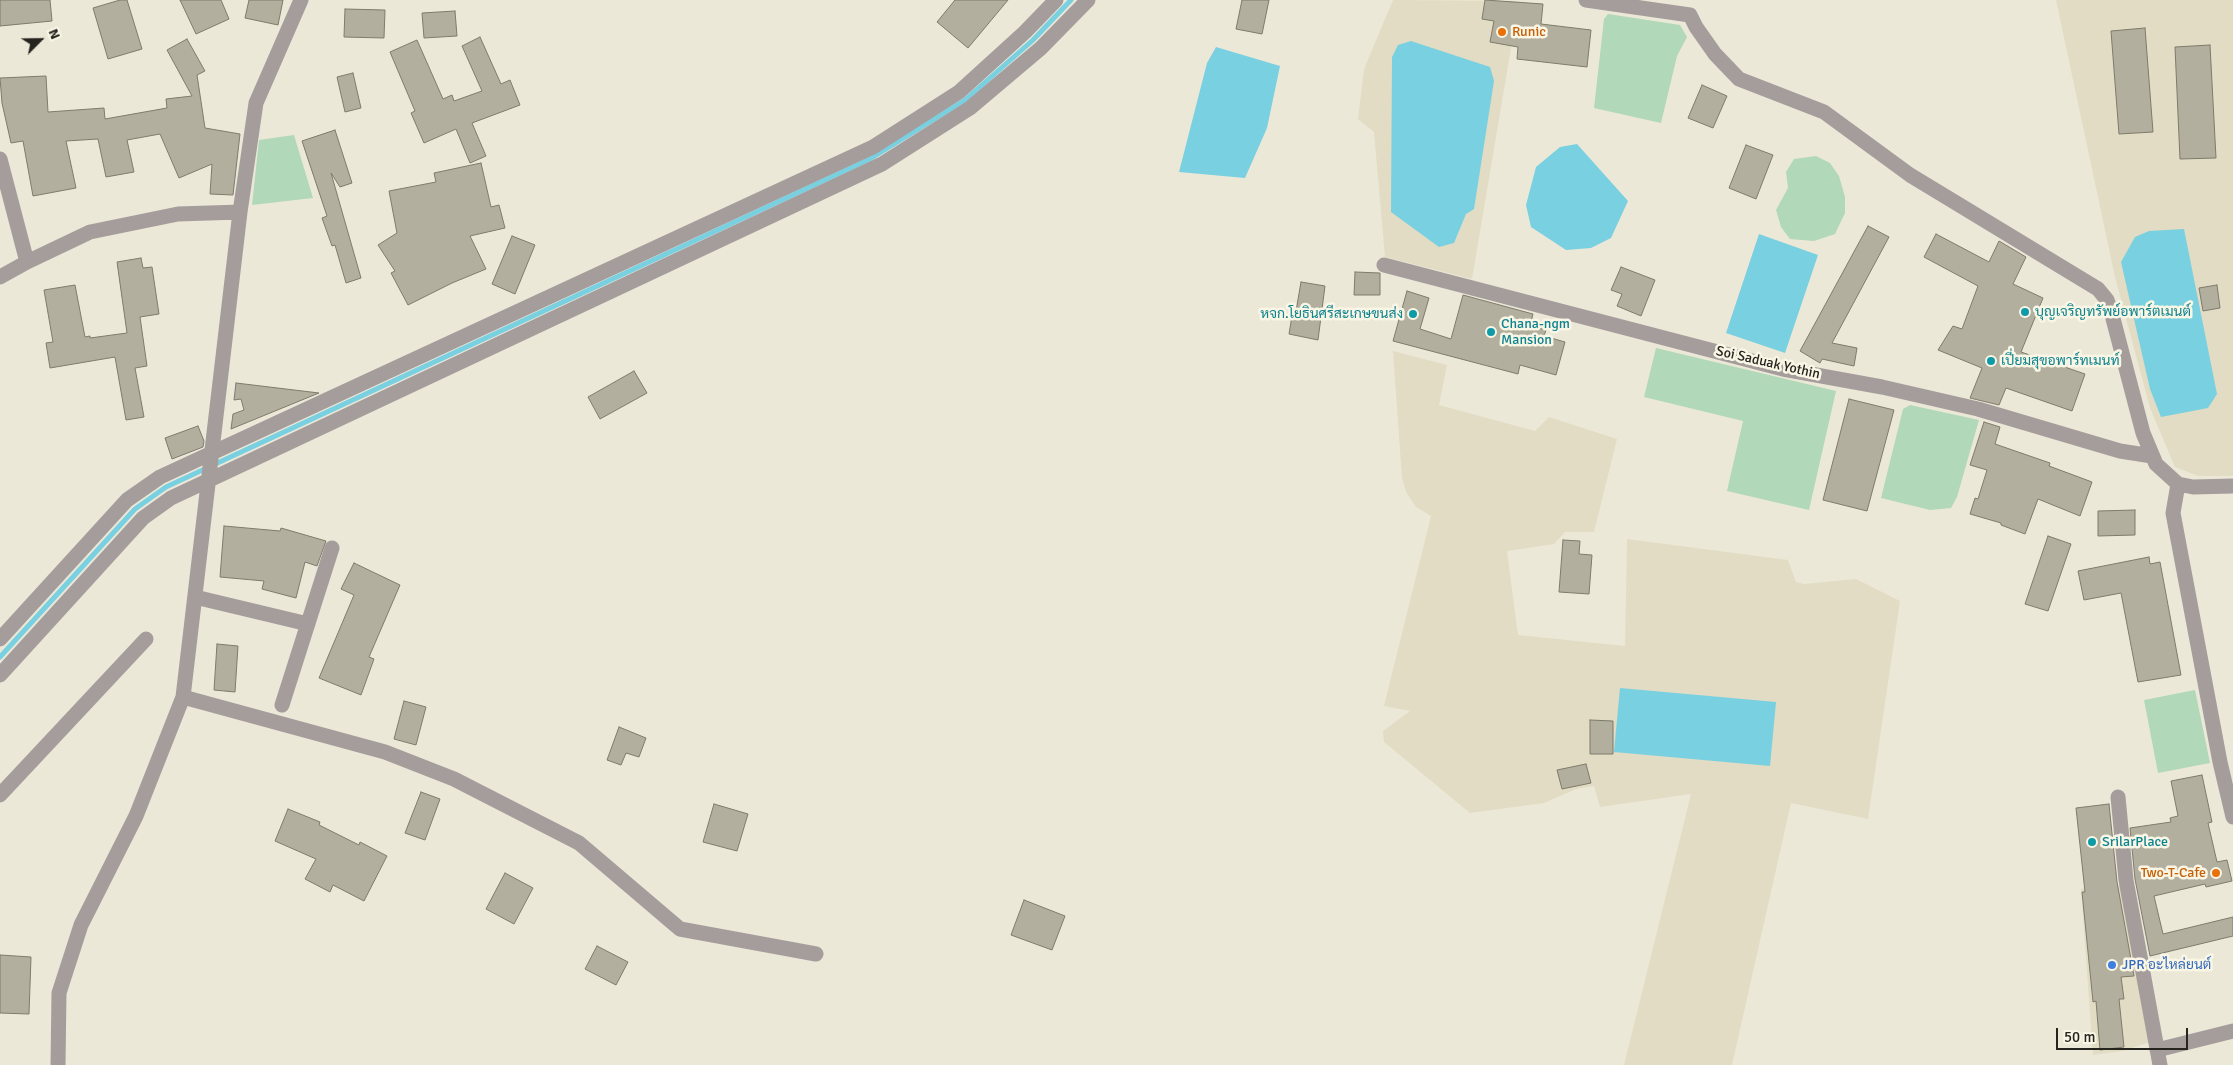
<!DOCTYPE html>
<meta charset="utf-8">
<style>
body{margin:0}
#map{position:relative;width:2233px;height:1065px;overflow:hidden;background:#ece8d8;font-family:Signika,sans-serif}
canvas{display:block}
.north{position:absolute;left:15px;top:15px;width:50px;height:50px;-webkit-text-stroke:4px #faf6e5;paint-order:stroke;rotate:67deg;font-size:14px;font-weight:700;line-height:20px;text-align:center;color:#25241e}
.north::after{content:'';display:block;margin:auto;width:18px;height:22px;background:#25241e;clip-path:polygon(50% 0,100% 100%,50% 72%,0 100%)}
.scale{position:absolute;left:2056px;top:1028px;width:132px;height:22px;box-sizing:border-box;border:2px solid #25241e;border-top:0;padding-left:6px;font-size:15px;line-height:18px;white-space:nowrap;color:#25241e;-webkit-text-stroke:4px #faf6e5;paint-order:stroke}
</style>
<div id="map">
<canvas width="2233" height="1065"></canvas>
<div class="north">N</div>
<div class="scale">50 m</div>
</div>
<script>
const context = document.querySelector('canvas').getContext('2d');
context.lineJoin = 'round';
function paint(path, color) {
  context.fillStyle = color;
  context.fill(path, 'evenodd');
}
function poly(rows) {
  const path = new Path2D();
  for (const r of rows) {
    path.moveTo(r[0], r[1]);
    for (let i = 2; i < r.length; i += 2) path.lineTo(r[i], r[i + 1]);
  }
  return path;
}
function stroke(path, color, width, dash) {
  context.strokeStyle = color;
  context.lineWidth = width;
  context.lineCap = dash ? 'butt' : 'round';
  context.setLineDash(dash || []);
  context.stroke(path);
}
function label(font, color, halo, rows, align = 'center') {
  context.font = font + ' Signika,Sarabun,sans-serif';
  context.lineWidth = 5;
  context.setLineDash([]);
  context.textBaseline = 'middle';
  context.strokeStyle = halo;
  context.fillStyle = color;
  for (const [text, x, y, turn = 0] of rows) {
    context.save();
    context.translate(x, y);
    context.rotate((+turn || 0) * Math.PI / 180);
    context.textAlign = isNaN(turn) ? turn : align;
    if (halo) context.strokeText(text, 0, 0);
    context.fillText(text, 0, 0);
    context.restore();
  }
}
paint(poly([
 [1393,0,1519,1,1472,279,1385,257,1374,132,1358,119,1364,69],
 [2056,0,2233,0,2233,476,2198,476,2175,467,2150,408,2115,277],
 [1393,351,1447,365,1439,405,1535,431,1549,417,1617,439,1594,532,1565,532,1554,544,1507,551,1518,635,1625,646,1627,539,1788,560,1796,582,1804,584,1856,579,1900,601,1868,819,1791,803,1732,1065,1624,1065,1691,794,1600,807,1594,786,1576,789,1544,803,1470,813,1384,742,1383,731,1410,711,1384,706,1431,516,1416,507,1406,492,1402,478],
 [2123,885,2151,1042,2122,1051,2093,1055,2081,889]
]), '#e1dcc3');
paint(poly([
 [1608,14,1680,25,1687,37,1677,56,1661,123,1594,108,1604,19],
 [294,135,313,198,252,205,259,140],
 [1816,156,1830,163,1839,176,1845,197,1845,213,1835,234,1814,241,1790,239,1781,227,1776,210,1788,188,1786,172,1794,159],
 [1656,348,1836,391,1809,510,1727,491,1743,421,1644,397],
 [1910,405,1979,420,1957,497,1951,508,1930,510,1881,498,1903,409],
 [2195,690,2210,763,2158,773,2144,700]
]), '#b1d8b8');
paint(poly([
 [1411,41,1490,67,1494,81,1474,209,1466,214,1454,243,1439,247,1391,212,1392,57,1398,45],
 [1216,47,1280,66,1267,128,1245,178,1179,172,1207,63],
 [1577,144,1628,201,1611,238,1591,248,1566,250,1531,227,1526,205,1536,167,1560,147],
 [2184,229,2217,394,2208,408,2161,417,2150,389,2121,262,2135,237,2149,231],
 [1759,234,1818,255,1785,353,1726,333],
 [1620,688,1776,702,1770,766,1614,752]
]), '#79d0e1');
stroke(poly([
 [0,657,135,509,166,487,870,159,965,100,1033,40,1071,0]
]), '#79d0e1', 5);
const building = poly([
 [0,0,50,0,52,21,0,26,0,0],
 [120,0,127,0,142,49,108,59,93,8,120,0],
 [180,0,221,0,229,19,196,34,180,0],
 [249,0,283,0,278,25,245,18,249,0],
 [955,0,1008,0,968,48,937,22,955,0],
 [1242,0,1269,0,1262,34,1236,29,1242,0],
 [1485,0,1543,4,1541,24,1591,30,1587,67,1517,59,1518,47,1490,42,1494,21,1482,19,1485,0],
 [345,9,385,10,384,38,344,37,345,9],
 [455,11,457,36,424,38,422,13,455,11],
 [2145,28,2153,132,2119,134,2111,31,2145,28],
 [480,37,501,84,510,80,520,105,472,123,486,156,470,163,456,129,424,143,411,113,415,111,390,52,417,40,443,99,452,95,454,101,482,91,462,46,480,37],
 [187,39,205,71,197,75,205,128,240,134,233,195,210,194,212,164,179,178,160,134,127,140,134,172,106,177,98,139,66,141,76,188,33,196,23,141,11,143,2,103,0,78,46,76,48,112,104,108,105,119,167,108,166,99,192,96,167,50,187,39],
 [2210,45,2216,158,2180,159,2175,47,2210,45],
 [353,73,361,108,345,112,337,77,353,73],
 [1702,85,1727,96,1713,128,1688,118,1702,85],
 [335,130,352,183,340,187,331,173,361,278,346,283,335,245,332,246,322,218,327,216,302,141,335,130],
 [1746,145,1773,155,1756,199,1729,188,1746,145],
 [481,163,491,207,499,205,505,228,470,236,486,269,452,283,408,305,391,273,395,271,378,245,397,233,389,191,436,182,434,173,481,163],
 [1868,226,1889,237,1832,343,1857,348,1854,366,1822,359,1820,363,1800,351,1868,226],
 [1936,234,1989,262,1999,241,2026,257,2013,284,2043,298,2021,352,2085,374,2072,411,2006,388,1999,405,1970,398,1982,368,1938,350,1953,326,1962,329,1978,286,1924,257,1936,234],
 [512,236,535,245,515,294,492,284,512,236],
 [141,258,143,268,152,267,159,314,140,317,147,366,135,368,144,417,126,420,115,357,50,368,46,343,53,342,44,290,75,285,85,337,90,336,90,338,127,333,117,262,141,258],
 [1621,267,1655,280,1641,316,1617,306,1622,294,1611,290,1621,267],
 [1355,272,1380,273,1380,295,1354,295,1355,272],
 [1301,282,1325,286,1318,340,1289,334,1292,316,1295,317,1301,282],
 [2217,285,2220,308,2203,311,2199,288,2217,285],
 [1407,291,1429,298,1420,329,1451,339,1463,295,1533,314,1530,326,1546,330,1544,336,1565,342,1556,375,1520,365,1518,374,1393,341,1407,291],
 [634,371,647,393,600,419,588,397,634,371],
 [236,383,319,393,231,429,233,414,244,410,241,399,234,400,236,383],
 [1849,399,1894,410,1867,511,1823,500,1849,399],
 [1984,422,2000,427,1995,444,2050,463,2049,466,2092,482,2080,516,2038,499,2025,534,2001,525,2001,523,1970,514,1975,498,1978,499,1987,470,1970,465,1984,422],
 [198,426,204,441,203,447,172,459,165,438,198,426],
 [2135,510,2135,535,2098,536,2098,511,2135,510],
 [224,526,280,531,281,528,326,541,317,566,305,562,296,598,262,589,264,581,220,577,224,526],
 [2048,536,2071,544,2048,611,2025,604,2048,536],
 [1563,540,1580,541,1579,554,1592,555,1589,594,1559,592,1563,540],
 [2149,557,2150,564,2160,562,2181,675,2138,682,2121,593,2084,600,2078,571,2149,557],
 [354,563,400,585,369,657,374,659,361,695,319,678,354,595,341,589,354,563],
 [217,644,238,646,235,692,214,690,217,644],
 [404,701,426,707,416,745,394,739,404,701],
 [1590,720,1613,721,1613,754,1590,754,1590,720],
 [619,727,646,738,639,757,626,753,621,765,607,760,619,727],
 [1586,764,1591,783,1562,789,1557,770,1586,764],
 [2202,775,2212,822,2208,823,2217,862,2227,860,2232,881,2206,887,2205,884,2154,896,2163,934,2233,917,2233,936,2150,956,2135,879,2130,828,2171,822,2170,818,2178,816,2171,781,2202,775],
 [421,792,440,799,425,840,405,833,421,792],
 [714,804,748,814,737,851,703,842,714,804],
 [2109,804,2117,882,2134,976,2121,977,2124,999,2119,999,2124,1047,2100,1050,2096,1001,2093,1002,2082,892,2085,892,2076,808,2109,804],
 [288,809,320,822,319,825,359,845,360,842,387,856,364,901,333,885,330,892,305,879,316,859,275,841,288,809],
 [505,873,533,888,514,924,486,909,505,873],
 [1024,900,1065,916,1052,950,1011,935,1024,900],
 [597,946,628,962,616,985,585,969,597,946],
 [0,955,31,957,29,1014,0,1013,0,955]
]);
paint(building, '#b3af9f');
stroke(building, '#7f7b6c', 1);
stroke(poly([
 [1586,0,1690,15,1696,27,1715,54,1739,79,1824,112,1910,175,2098,289,2107,300,2111,311,2143,433,2156,464,2178,484,2193,487,2233,486],
 [0,159,27,262,90,232,178,214,240,212],
 [1384,265,1783,369,1882,387,1978,409,2120,451,2152,456],
 [0,277,27,262],
 [2178,484,2173,513,2220,762,2233,817],
 [195,597,308,624],
 [0,639,127,500,160,477,873,147,959,92,1025,32,1056,0],
 [0,675,143,518,171,498,882,164,970,108,1041,48,1088,0],
 [183,697,385,752,454,779,579,843,680,929,816,954],
 [282,705,332,548],
 [0,795,146,639],
 [2118,797,2126,880,2160,1065],
 [2157,1050,2233,1031],
 [58,1065,59,993,81,925,136,816,183,697,240,212,256,103,301,0]
]), '#a59d9c', 15);
for (const [x, y, r, color] of [
 [1502,32,5,"#e8710a"],
 [2025,312,5,"#0f9aa8"],
 [1413,314,5,"#0f9aa8"],
 [1491,332,5,"#0f9aa8"],
 [1991,361,5,"#0f9aa8"],
 [2092,842,5,"#0f9aa8"],
 [2216,873,5,"#e8710a"],
 [2112,965,5,"#3f7fe0"]
]) {
  const dot = new Path2D();
  dot.arc(x, y, r, 0, 2 * Math.PI);
  context.fillStyle = color;
  context.fill(dot);
  stroke(dot, '#faf6e5', 2);
}
label('14px', '#c56008', '#faf6e5', [
 ["Runic",1512,32],
 ["Two-T-Cafe",2206,873,"right"]
], 'left');
label('14px', '#0d838f', '#faf6e5', [
 ["บุญเจริญทรัพย์อพาร์ตเมนต์",2035,312],
 ["หจก.โยธินศรีสะเกษขนส่ง",1403,314,"right"],
 ["Chana-ngm",1501,324],
 ["Mansion",1501,340],
 ["เปี่ยมสุขอพาร์ทเมนท์",2001,361],
 ["SrilarPlace",2102,842]
], 'left');
label('14px', '#25241e', '#faf6e5', [
 ["Soi Saduak Yothin",1768,363,13]
]);
label('14px', '#366cbe', '#faf6e5', [
 ["JPR อะไหล่ยนต์",2122,965]
], 'left');
</script>
